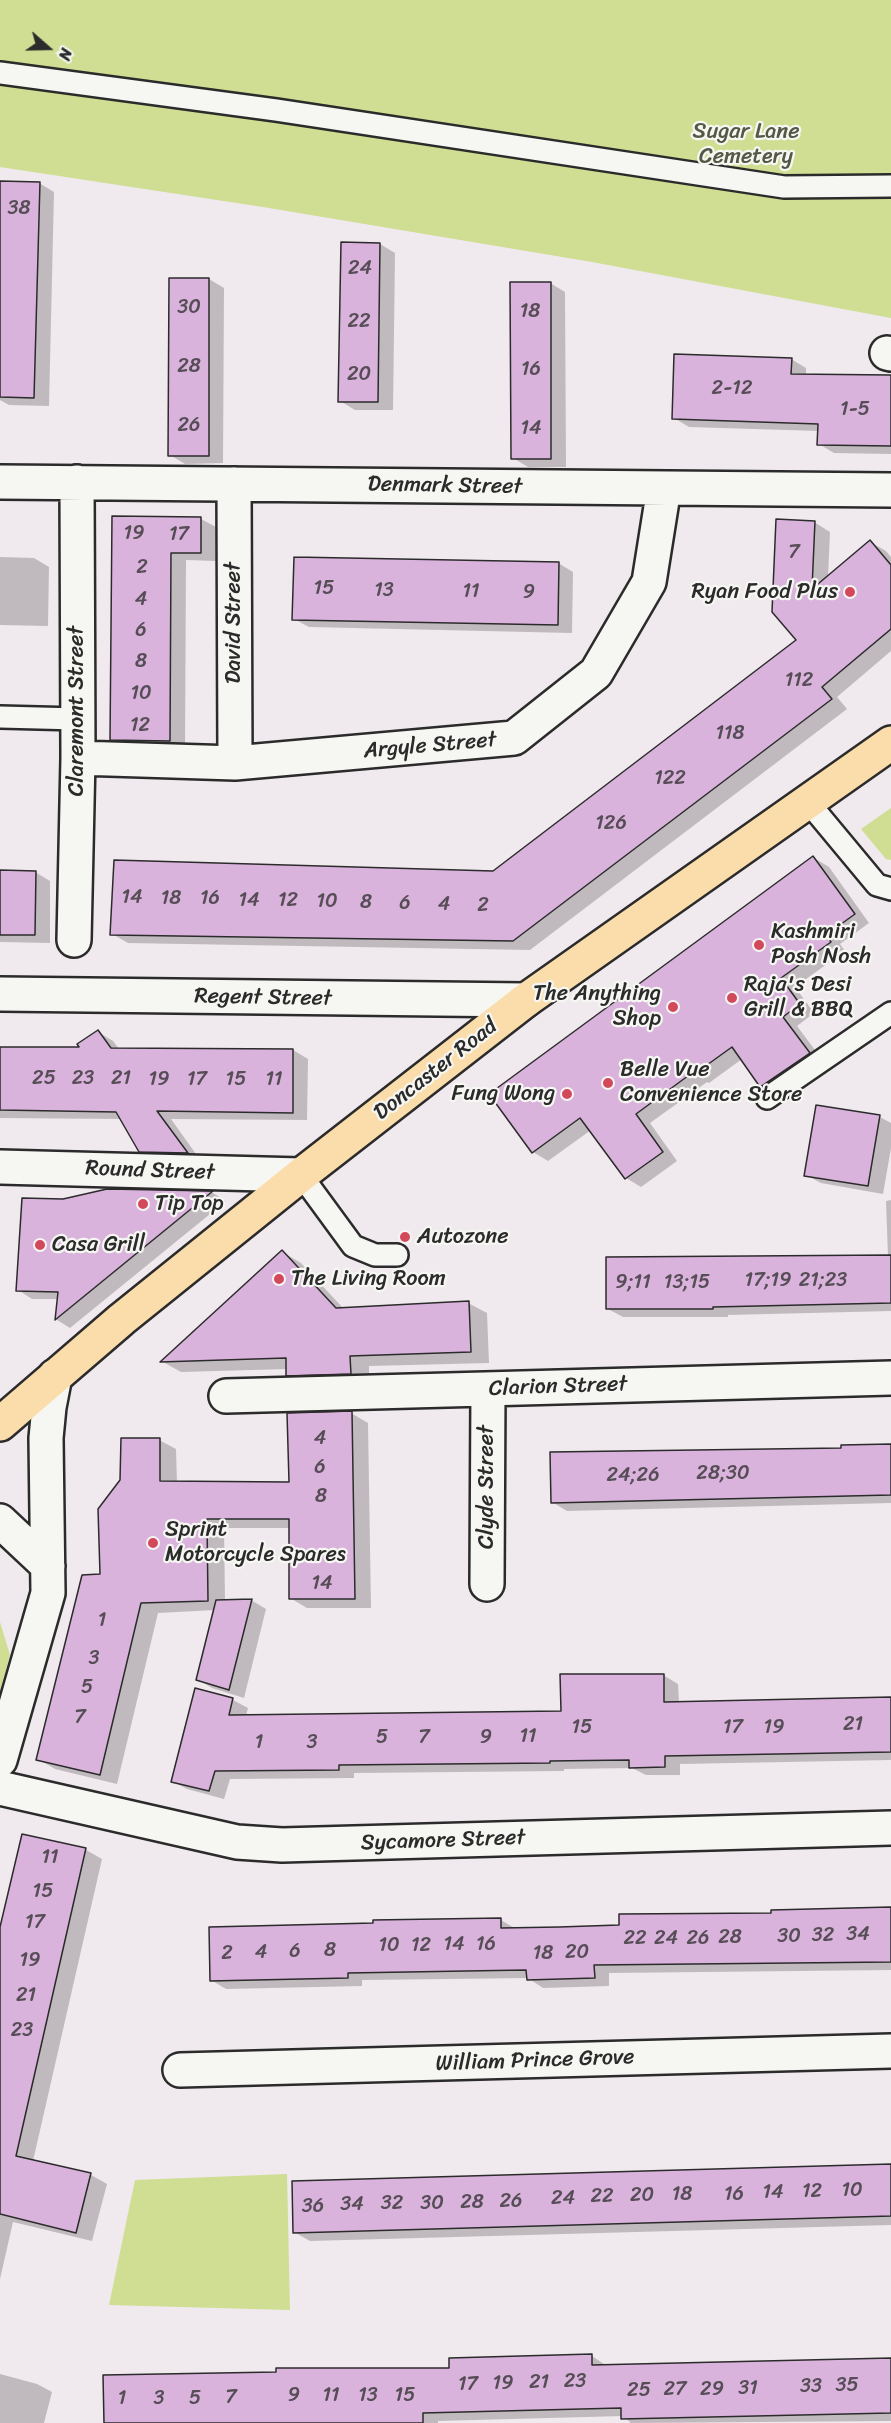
<!DOCTYPE html>
<style>
body{margin:0}
#map{position:relative;width:891px;height:2423px;overflow:hidden;background:#f0e9ee;font-family:Sriracha,sans-serif}
canvas{display:block}
.north{position:absolute;left:18px;top:18px;width:60px;height:60px;-webkit-text-stroke:4px #f6f6f2;paint-order:stroke;rotate:110deg;font-size:16px;font-weight:700;line-height:24px;text-align:center;color:#2b2b2b}
.north::after{content:'';display:block;margin:auto;width:21px;height:27px;background:#2b2b2b;clip-path:polygon(50% 0,100% 100%,50% 72%,0 100%)}
</style>
<div id="map">
<canvas width="891" height="2423"></canvas>
<div class="north">N</div>
</div>
<script>
const context = document.querySelector('canvas').getContext('2d');
context.lineJoin = 'round';
function paint(path, color) {
  context.fillStyle = color;
  context.fill(path, 'evenodd');
}
function poly(rows) {
  const path = new Path2D();
  for (const r of rows) {
    path.moveTo(r[0], r[1]);
    for (let i = 2; i < r.length; i += 2) path.lineTo(r[i], r[i + 1]);
  }
  return path;
}
function stroke(path, color, width, dash) {
  context.strokeStyle = color;
  context.lineWidth = width;
  context.lineCap = dash ? 'butt' : 'round';
  context.setLineDash(dash || []);
  context.stroke(path);
}
function label(font, color, halo, rows, align = 'center') {
  context.font = font + ' Sriracha,sans-serif';
  context.lineWidth = 4.5;
  context.setLineDash([]);
  context.textBaseline = 'middle';
  context.strokeStyle = halo;
  context.fillStyle = color;
  for (const [text, x, y, turn = 0] of rows) {
    context.save();
    context.translate(x, y);
    context.rotate((+turn || 0) * Math.PI / 180);
    context.textAlign = isNaN(turn) ? turn : align;
    if (halo) context.strokeText(text, 0, 0);
    context.fillText(text, 0, 0);
    context.restore();
  }
}
paint(poly([
 [0,0,891,0,891,318,592,262,263,207,0,167],
 [891,808,891,860,886,859,861,829],
 [0,1622,10,1655,0,1692],
 [287,2174,290,2310,109,2305,135,2180]
]), '#cfde92');
paint(poly([
 [0,182,39,183,54,192,49,406,9,405,0,400],
 [380,244,395,253,393,410,355,410,340,401],
 [209,279,224,288,223,463,185,464,170,455,170,280],
 [550,283,565,292,566,467,528,467,513,458],
 [791,359,806,368,806,376,891,378,891,454,834,453,819,444,819,431,689,427,674,418],
 [114,518,201,519,216,527,216,561,186,560,185,749,127,748,112,739],
 [814,522,830,532,828,577,870,542,886,551,891,557,891,651,837,697,847,709,530,950,128,943,112,934,493,873,798,640],
 [0,557,34,558,49,567,48,626,0,625],
 [558,563,573,572,572,633,309,627,294,619],
 [814,858,829,867,869,923,840,944,845,951,795,987,814,1013,797,1026,824,1062,777,1095,761,1086,742,1059,709,1083,707,1082,650,1123,677,1161,641,1187,626,1178,591,1130,548,1161,533,1152,491,1095],
 [0,872,35,872,50,881,50,943,0,942],
 [98,1032,113,1041,119,1049,293,1050,308,1059,307,1120,171,1119,201,1161,156,1160,140,1151,122,1119,0,1118,0,1048,82,1049],
 [817,1107,880,1117,891,1123,891,1148,883,1194,821,1183,806,1175],
 [107,1190,213,1193,226,1201,70,1328,57,1320,59,1299,32,1299,18,1290,63,1201],
 [891,1200,891,1311,728,1315,728,1317,623,1317,608,1309,888,1256,886,1201],
 [282,1252,301,1263,344,1309,468,1303,487,1313,489,1363,369,1366,369,1384,307,1386,288,1375,288,1369,181,1372,163,1362],
 [351,1413,368,1423,371,1608,307,1608,290,1598,291,1528,224,1528,225,1601,251,1600,266,1609,244,1698,212,1688,197,1679,215,1610,158,1613,117,1784,55,1769,38,1759,102,1576,159,1440,176,1449,177,1483,291,1483],
 [891,1446,891,1503,567,1511,552,1502,843,1450],
 [663,1675,678,1684,679,1703,891,1699,891,1760,680,1764,680,1775,646,1775,632,1768,564,1769,564,1771,354,1773,354,1778,230,1779,224,1799,187,1789,172,1781,196,1690,233,1700,248,1708,246,1716,562,1712],
 [23,1836,86,1850,102,1859,33,2161,91,2175,107,2184,92,2241,13,2222,0,2279,0,1936],
 [891,1909,891,1970,609,1973,609,1986,543,1988,528,1978,362,1980,362,1986,226,1989,211,1980,374,1925,374,1922,501,1920,516,1929,620,1926],
 [891,2165,891,2225,310,2241,294,2232],
 [592,2356,607,2366,891,2360,891,2421,631,2423,623,2416,438,2421,438,2423,106,2423,451,2369],
 [0,2374,37,2384,52,2392,44,2423,0,2423]
]), '#0003');
const building = poly([
 [0,181,40,182,34,398,0,397,0,181],
 [341,242,380,243,378,402,338,402,341,242],
 [169,278,209,278,209,456,168,456,169,278],
 [510,282,551,282,551,459,511,459,510,282],
 [674,354,792,358,791,374,891,375,891,446,817,445,818,424,672,419,674,354],
 [112,516,201,517,201,553,171,553,170,741,110,740,112,516],
 [776,519,815,521,812,589,870,540,891,565,891,629,822,687,832,699,513,941,110,935,114,860,493,871,796,640,772,612,776,519],
 [294,557,559,562,558,625,292,620,294,557],
 [813,856,855,914,826,935,831,942,781,978,800,1004,783,1017,810,1053,760,1087,732,1047,693,1075,692,1073,636,1114,663,1152,625,1179,580,1118,532,1153,489,1094,813,856],
 [0,870,36,871,35,935,0,935,0,870],
 [98,1030,111,1048,293,1049,293,1113,157,1111,188,1153,139,1152,116,1112,0,1110,0,1047,79,1047,77,1044,98,1030],
 [816,1105,880,1115,868,1186,804,1176,816,1105],
 [107,1189,213,1191,55,1320,58,1292,16,1291,22,1198,63,1199,107,1189],
 [282,1250,336,1308,469,1301,471,1352,350,1356,351,1374,286,1376,286,1358,160,1362,282,1250],
 [891,1255,891,1303,713,1307,713,1309,606,1309,606,1257,891,1255],
 [352,1411,355,1599,289,1599,289,1519,207,1519,208,1601,141,1603,100,1775,36,1760,82,1575,100,1574,98,1509,120,1480,121,1438,160,1438,160,1481,289,1482,287,1413,352,1411],
 [891,1444,891,1495,551,1503,550,1452,841,1448,841,1445,891,1444],
 [252,1599,229,1690,196,1680,216,1600,252,1599],
 [560,1674,664,1674,664,1702,891,1697,891,1752,665,1756,665,1767,629,1768,629,1760,550,1761,550,1763,339,1765,339,1770,215,1771,209,1791,171,1782,195,1688,233,1698,229,1715,561,1711,560,1674],
 [22,1834,86,1848,16,2156,91,2173,76,2233,0,2214,0,1927,22,1834],
 [891,1907,891,1962,594,1965,595,1978,527,1980,526,1970,348,1973,348,1978,210,1981,209,1927,373,1923,373,1920,501,1918,501,1928,559,1927,619,1925,619,1914,771,1913,771,1910,891,1907],
 [891,2164,891,2216,293,2233,292,2181,891,2164],
 [592,2354,592,2365,891,2358,891,2413,621,2419,621,2408,423,2413,423,2423,104,2423,103,2375,276,2372,276,2368,449,2368,449,2358,592,2354]
]);
paint(building, '#d9b3dc');
stroke(building, '#2b2b2b', 1.5);
const service = poly([
 [0,73,276,110,784,187,891,186],
 [0,717,78,719],
 [808,802,877,885,891,889],
 [767,1098,891,1013],
 [301,1175,353,1246,375,1255,397,1255]
]);
const minor = poly([
 [887,353,891,354],
 [0,482,891,490],
 [234,484,235,763],
 [78,758,235,763,514,738,596,673,649,582,664,488],
 [74,940,78,758,77,482],
 [0,994,526,1000],
 [0,1167,301,1175],
 [226,1396,891,1378],
 [0,1521,48,1566],
 [487,1584,488,1389],
 [0,1760,48,1593,46,1438,49,1407,55,1376],
 [0,1788,237,1842,282,1845,891,1828],
 [180,2070,891,2051]
]);
const trunk = poly([
 [0,1424,122,1319,301,1175,526,1000,891,743]
]);
stroke(service, '#2b2b2b', 26);
stroke(minor, '#2b2b2b', 38);
stroke(trunk, '#2b2b2b', 38);
stroke(service, '#f6f6f2', 21);
stroke(minor, '#f6f6f2', 33);
stroke(trunk, '#faddab', 33);
for (const [x, y, r, color] of [
 [850,592,6,"#d1495b"],
 [759,945,6,"#d1495b"],
 [732,998,6,"#d1495b"],
 [673,1007,6,"#d1495b"],
 [608,1083,6,"#d1495b"],
 [567,1094,6,"#d1495b"],
 [143,1204,6,"#d1495b"],
 [405,1237,6,"#d1495b"],
 [40,1245,6,"#d1495b"],
 [279,1279,6,"#d1495b"],
 [153,1543,6,"#d1495b"]
]) {
  const dot = new Path2D();
  dot.arc(x, y, r, 0, 2 * Math.PI);
  context.fillStyle = color;
  context.fill(dot);
  stroke(dot, '#f6f6f2', 2);
}
label('20px', '#564d57', null, [
 ["38",19,209],
 ["24",360,269],
 ["30",189,308],
 ["18",530,312],
 ["22",359,322],
 ["28",189,367],
 ["16",531,370],
 ["20",359,375],
 ["2-12",732,389],
 ["1-5",855,410],
 ["26",189,426],
 ["14",531,429],
 ["19",134,534],
 ["17",179,535],
 ["7",794,553],
 ["2",142,568],
 ["15",324,589],
 ["13",384,591],
 ["11",471,592],
 ["9",529,593],
 ["4",141,600],
 ["6",141,631],
 ["8",141,662],
 ["112",799,681],
 ["10",141,694],
 ["12",140,726],
 ["118",730,734],
 ["122",670,779],
 ["126",611,824],
 ["14",132,898],
 ["18",171,899],
 ["16",210,899],
 ["14",249,901],
 ["12",288,901],
 ["10",327,902],
 ["8",366,903],
 ["6",405,904],
 ["4",444,905],
 ["2",483,906],
 ["25",44,1079],
 ["23",83,1079],
 ["21",121,1079],
 ["19",159,1080],
 ["17",197,1080],
 ["15",236,1080],
 ["11",274,1080],
 ["17;19",768,1281],
 ["21;23",823,1281],
 ["9;11",633,1283],
 ["13;15",687,1283],
 ["4",320,1439],
 ["6",320,1468],
 ["28;30",723,1474],
 ["24;26",633,1476],
 ["8",321,1497],
 ["14",322,1584],
 ["1",102,1621],
 ["3",94,1659],
 ["5",87,1688],
 ["7",80,1718],
 ["21",853,1725],
 ["15",582,1728],
 ["17",733,1728],
 ["19",774,1728],
 ["11",528,1737],
 ["5",382,1738],
 ["7",424,1738],
 ["9",486,1738],
 ["1",259,1743],
 ["3",312,1743],
 ["11",50,1858],
 ["15",43,1892],
 ["17",35,1923],
 ["34",858,1935],
 ["32",823,1936],
 ["30",789,1937],
 ["28",730,1938],
 ["22",635,1939],
 ["24",666,1939],
 ["26",698,1939],
 ["14",454,1945],
 ["16",486,1945],
 ["10",389,1946],
 ["12",421,1946],
 ["8",330,1951],
 ["6",295,1952],
 ["4",261,1953],
 ["20",577,1953],
 ["2",227,1954],
 ["18",543,1954],
 ["19",30,1961],
 ["21",26,1996],
 ["23",22,2031],
 ["10",852,2191],
 ["12",812,2192],
 ["14",773,2193],
 ["18",682,2195],
 ["16",734,2195],
 ["20",642,2196],
 ["22",602,2197],
 ["24",563,2199],
 ["26",511,2202],
 ["28",472,2203],
 ["32",392,2204],
 ["30",432,2204],
 ["34",352,2205],
 ["36",313,2207],
 ["23",575,2382],
 ["21",539,2383],
 ["19",503,2384],
 ["17",468,2385],
 ["35",847,2386],
 ["33",811,2387],
 ["31",748,2389],
 ["27",675,2390],
 ["29",712,2390],
 ["25",639,2391],
 ["9",294,2396],
 ["11",331,2396],
 ["13",368,2396],
 ["15",405,2396],
 ["7",231,2398],
 ["1",122,2399],
 ["3",159,2399],
 ["5",195,2399]
]);
label('22px', '#545845', '#f6f6f2', [
 ["Sugar Lane",746,132],
 ["Cemetery",746,157]
]);
label('22px', '#2b2b2b', '#f6f6f2', [
 ["Denmark Street",445,486,1],
 ["David Street",234,623,-90],
 ["Claremont Street",77,711,-90],
 ["Argyle Street",430,746,-5],
 ["Regent Street",263,998,1],
 ["Doncaster Road",436,1070,-38],
 ["Round Street",150,1171,2],
 ["Clarion Street",558,1387,-2],
 ["Clyde Street",487,1487,-90],
 ["Sycamore Street",443,1841,-2],
 ["William Prince Grove",535,2061,-2]
]);
label('22px', '#2b2b2b', '#f6f6f2', [
 ["Ryan Food Plus",838,592,"right"],
 ["Kashmiri",771,932],
 ["Posh Nosh",771,957],
 ["Raja's Desi",744,985],
 ["Grill & BBQ",744,1010],
 ["The Anything",661,994,"right"],
 ["Shop",661,1019,"right"],
 ["Belle Vue",620,1070],
 ["Convenience Store",620,1095],
 ["Fung Wong",555,1094,"right"],
 ["Tip Top",155,1204],
 ["Autozone",417,1237],
 ["Casa Grill",52,1245],
 ["The Living Room",291,1279],
 ["Sprint",165,1530],
 ["Motorcycle Spares",165,1555]
], 'left');
</script>
